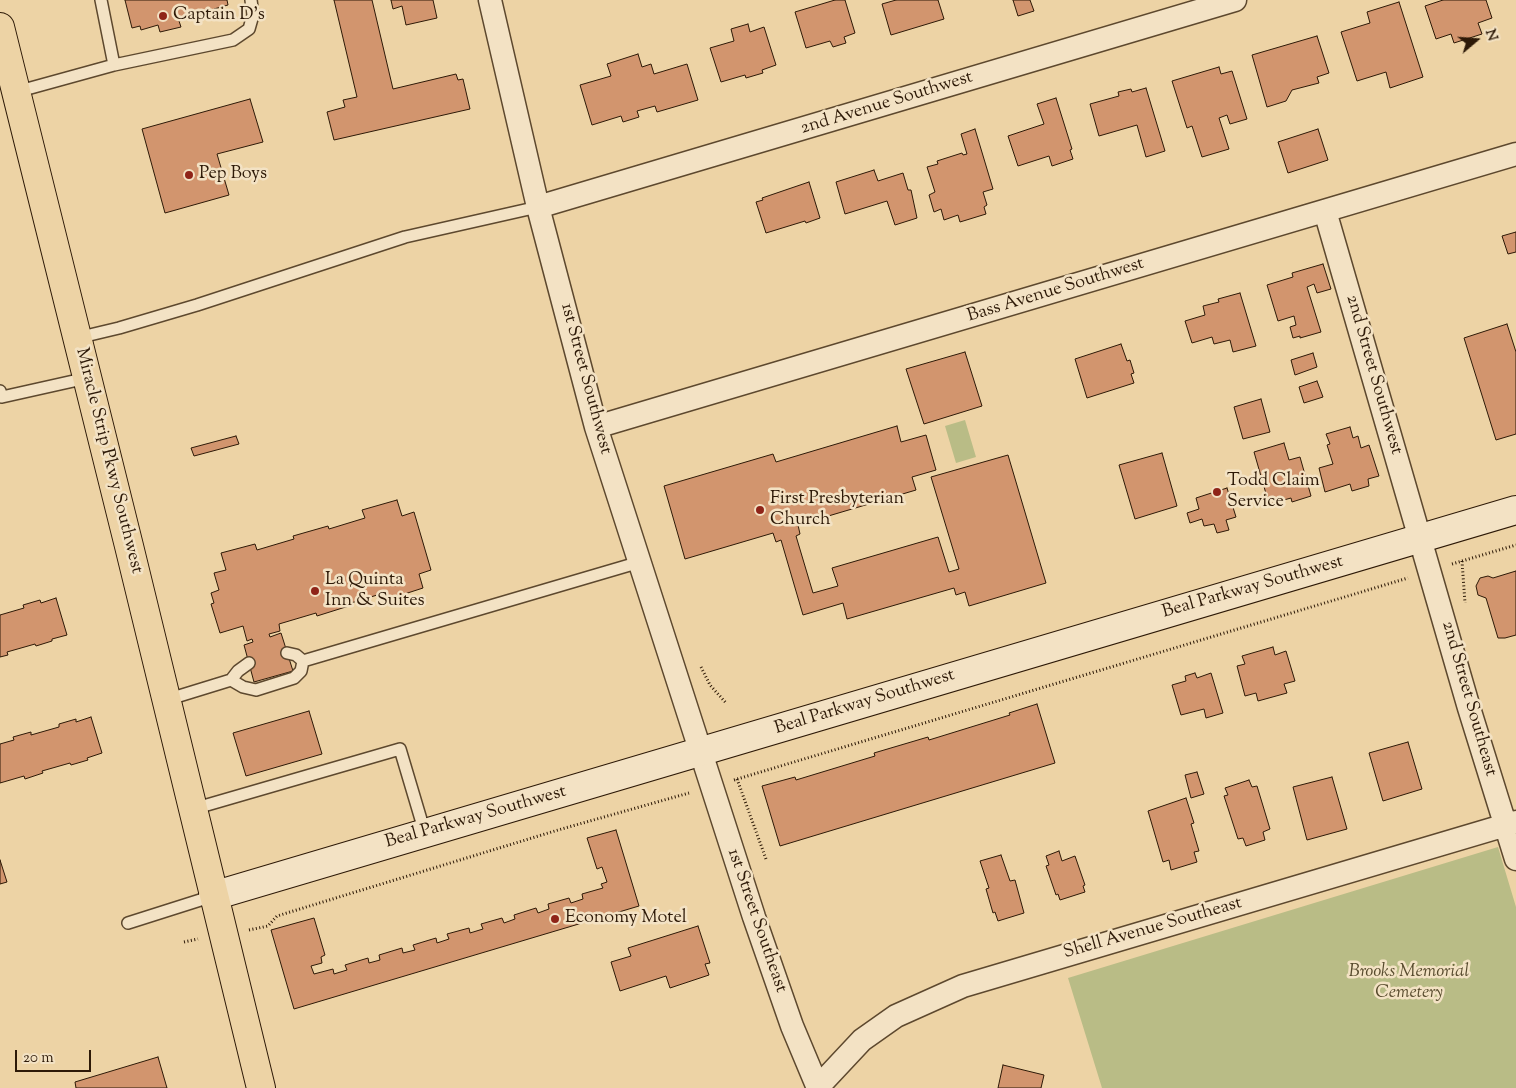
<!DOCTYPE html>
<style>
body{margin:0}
#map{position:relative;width:1516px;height:1088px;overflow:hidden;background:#edd3a5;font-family:"Sorts Mill Goudy",serif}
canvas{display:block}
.north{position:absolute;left:1451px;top:15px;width:50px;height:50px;-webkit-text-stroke:4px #f3e2c4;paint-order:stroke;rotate:72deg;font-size:14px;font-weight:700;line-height:20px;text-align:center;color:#2d1907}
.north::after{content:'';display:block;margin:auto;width:18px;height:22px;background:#2d1907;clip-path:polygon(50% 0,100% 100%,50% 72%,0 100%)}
.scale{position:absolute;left:15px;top:1050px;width:76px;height:22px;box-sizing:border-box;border:2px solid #2d1907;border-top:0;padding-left:6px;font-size:15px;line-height:18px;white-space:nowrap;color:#2d1907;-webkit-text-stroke:4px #f3e2c4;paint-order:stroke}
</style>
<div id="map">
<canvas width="1516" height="1088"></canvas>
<div class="north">N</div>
<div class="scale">20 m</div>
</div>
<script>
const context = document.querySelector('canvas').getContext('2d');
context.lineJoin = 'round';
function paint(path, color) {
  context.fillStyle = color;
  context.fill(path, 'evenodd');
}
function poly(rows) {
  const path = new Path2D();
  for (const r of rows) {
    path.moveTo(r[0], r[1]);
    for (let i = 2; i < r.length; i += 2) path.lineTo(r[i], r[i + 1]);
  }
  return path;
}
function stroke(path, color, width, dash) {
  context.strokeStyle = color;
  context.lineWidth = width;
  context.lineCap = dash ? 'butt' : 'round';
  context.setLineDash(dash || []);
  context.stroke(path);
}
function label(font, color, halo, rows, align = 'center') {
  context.font = font + ' "Sorts Mill Goudy",serif';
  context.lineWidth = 5;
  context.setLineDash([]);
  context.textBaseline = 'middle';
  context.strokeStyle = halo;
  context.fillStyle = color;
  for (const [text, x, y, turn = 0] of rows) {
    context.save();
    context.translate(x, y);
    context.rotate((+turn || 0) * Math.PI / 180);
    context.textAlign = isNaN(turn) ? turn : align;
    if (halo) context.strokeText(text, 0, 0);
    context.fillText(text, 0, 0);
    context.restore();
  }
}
paint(poly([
 [965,420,976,457,956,463,945,426],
 [1498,847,1516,907,1516,1088,1102,1088,1068,978]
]), '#b9bc86');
const building = poly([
 [125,0,227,0,228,5,214,9,215,12,179,21,181,27,160,32,158,25,141,30,140,26,132,28,125,0],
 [334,0,372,0,393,89,456,74,458,80,463,79,470,109,334,140,327,112,345,107,343,100,357,97,334,0],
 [391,0,433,0,437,18,406,25,402,6,393,9,391,0],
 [835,0,845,0,855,33,844,37,846,43,833,47,830,41,806,48,795,12,835,0],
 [896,0,938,0,944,19,891,35,882,4,896,0],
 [1013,0,1030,0,1034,11,1018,16,1013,0],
 [1443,0,1486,0,1492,18,1478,23,1482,34,1454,43,1451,34,1436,39,1425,6,1443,0],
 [1399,2,1423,77,1390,88,1386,72,1357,81,1341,32,1370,23,1367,12,1399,2],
 [748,24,750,32,764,27,776,65,762,70,763,73,746,78,745,75,721,82,710,48,734,41,731,29,748,24],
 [1317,36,1329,73,1317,77,1319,83,1292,90,1286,101,1267,107,1252,55,1317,36],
 [638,54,642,67,651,64,654,74,687,64,698,100,657,112,655,106,637,111,639,117,623,122,621,116,592,125,580,85,611,76,607,64,638,54],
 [1219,67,1221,74,1232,71,1247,119,1230,124,1227,115,1219,118,1229,149,1202,157,1192,126,1187,128,1172,81,1219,67],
 [1146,88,1165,151,1146,157,1137,125,1099,136,1090,104,1119,96,1118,92,1131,89,1132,92,1146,88],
 [1056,98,1072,149,1070,150,1073,159,1052,166,1049,156,1018,166,1008,136,1044,124,1037,104,1056,98],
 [250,99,263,142,217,154,229,195,165,213,142,129,250,99],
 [975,129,993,189,983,192,987,205,984,207,986,214,960,222,958,215,944,220,941,209,934,212,929,195,935,192,927,167,938,164,937,161,962,153,963,155,967,154,961,134,975,129],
 [1318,129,1328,160,1288,173,1278,142,1318,129],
 [874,170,878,181,903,173,908,190,911,190,917,218,895,225,887,201,845,214,836,182,874,170],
 [809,182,820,218,806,223,805,221,766,233,756,202,763,200,762,198,809,182],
 [1516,232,1516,252,1508,254,1502,236,1516,232],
 [1323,264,1331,289,1317,293,1314,284,1307,287,1321,332,1300,338,1300,336,1293,338,1290,327,1296,325,1294,316,1278,321,1267,285,1293,277,1292,273,1323,264],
 [1240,293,1256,346,1233,352,1230,340,1214,344,1212,337,1192,343,1185,321,1205,315,1203,306,1219,302,1218,299,1240,293],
 [1507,324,1516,352,1516,434,1496,440,1464,338,1507,324],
 [1121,344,1127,361,1130,360,1134,373,1131,374,1134,383,1087,398,1075,359,1121,344],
 [965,352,982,406,924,424,906,369,965,352],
 [1313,353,1317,367,1295,375,1291,360,1313,353],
 [1317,381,1323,397,1304,403,1299,387,1317,381],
 [1261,399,1270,432,1243,439,1234,407,1261,399],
 [897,426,901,442,926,435,936,470,912,477,916,490,798,525,800,534,796,536,813,593,838,586,832,568,938,537,949,572,959,569,931,477,1008,455,1046,583,969,606,965,592,956,595,954,588,847,619,843,603,803,615,781,540,776,542,773,533,685,559,664,486,773,454,776,462,897,426],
 [1350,427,1353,438,1358,436,1361,448,1369,445,1379,476,1368,479,1369,486,1352,491,1350,484,1325,492,1319,468,1333,464,1327,445,1330,444,1326,434,1350,427],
 [236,436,239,444,194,456,191,448,236,436],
 [1284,443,1289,460,1300,457,1311,496,1292,502,1291,498,1269,504,1254,452,1284,443],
 [1162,453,1177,506,1135,519,1119,465,1162,453],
 [1227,488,1236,517,1226,520,1229,530,1217,533,1214,524,1204,526,1202,519,1190,523,1187,513,1199,509,1196,498,1227,488],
 [397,500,402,516,414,512,431,570,419,574,423,588,389,599,387,592,351,603,352,605,317,616,316,613,279,624,280,631,269,634,270,637,281,633,293,671,254,682,244,645,253,642,252,639,247,641,243,626,220,633,211,604,214,603,211,593,219,590,214,573,226,570,221,553,255,544,257,550,294,539,293,536,328,526,329,529,365,518,362,510,397,500],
 [1516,571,1516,635,1505,638,1498,638,1486,598,1478,595,1476,586,1480,578,1488,576,1493,578,1516,571],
 [56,598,67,635,52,639,52,641,36,646,35,644,7,652,8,655,0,657,0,615,24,608,23,605,40,600,41,603,56,598],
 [1273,647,1275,655,1286,651,1295,681,1284,684,1287,693,1258,701,1256,693,1245,696,1237,666,1245,664,1242,656,1273,647],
 [1195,673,1197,678,1211,673,1223,713,1206,718,1204,709,1181,715,1172,685,1186,681,1185,676,1195,673],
 [1037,704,1055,763,780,846,762,786,795,777,796,780,875,756,874,753,928,737,929,740,1010,715,1009,713,1037,704],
 [309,711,322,754,246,776,233,733,309,711],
 [91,717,102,753,87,758,88,760,71,765,70,763,42,771,43,773,25,779,24,776,0,783,0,744,14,740,13,737,31,732,31,735,59,727,59,724,76,719,76,722,91,717],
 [1408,742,1422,789,1383,801,1369,753,1408,742],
 [1197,772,1204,794,1191,798,1185,775,1197,772],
 [1332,777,1347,829,1307,840,1293,787,1332,777],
 [1249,780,1252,787,1257,786,1270,829,1263,832,1265,840,1246,846,1243,838,1238,839,1224,796,1228,795,1225,788,1249,780],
 [1186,798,1194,823,1191,824,1199,851,1194,852,1197,862,1171,870,1169,860,1163,862,1148,811,1186,798],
 [616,830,639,906,294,1009,271,930,314,918,325,955,321,957,322,963,311,966,314,974,333,969,334,974,347,970,345,965,368,958,369,963,380,960,379,955,402,948,403,953,415,950,413,945,436,938,437,943,449,939,447,934,469,928,470,933,483,929,481,924,502,918,504,923,515,919,514,915,536,908,538,913,549,909,548,904,569,898,571,903,583,899,582,894,603,888,601,884,607,882,602,867,597,869,587,838,616,830],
 [1059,851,1062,861,1075,856,1085,885,1083,886,1085,892,1060,900,1058,894,1056,895,1046,866,1049,865,1046,856,1059,851],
 [1001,855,1010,881,1015,880,1024,913,998,921,995,912,993,913,986,889,989,888,980,861,1001,855],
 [0,860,7,882,0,884,0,860],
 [698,926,710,963,705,964,709,975,670,988,666,976,620,991,611,962,631,956,628,948,698,926],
 [158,1057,167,1088,76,1088,75,1082,158,1057],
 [1003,1065,1044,1075,1041,1088,998,1088,1003,1065]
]);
paint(building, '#d2956e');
stroke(building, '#2d1907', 1);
const lane = poly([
 [114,65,233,40,249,29,253,15,251,0],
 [16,92,114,65,101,0],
 [77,338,119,328,197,305,405,237,538,207],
 [0,391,2,397,87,378],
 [303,661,640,562],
 [249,663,238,671,231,680,243,687,256,690,294,678,301,671,303,661,296,655,287,653],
 [166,700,231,680],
 [193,809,400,749,425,833],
 [128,923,213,896]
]);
const street = poly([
 [490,0,538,207,596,427,754,917,792,1026,818,1088],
 [538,207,1235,0],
 [1325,211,1469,708,1516,859],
 [596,427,1516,154],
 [818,1087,862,1040,896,1016,963,986,1516,822]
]);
const secondary = poly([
 [213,896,1516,510]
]);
const highway = poly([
 [0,27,129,546,261,1088]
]);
stroke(lane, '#5d482e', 14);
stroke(street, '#5d482e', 25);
stroke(secondary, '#2d1907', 30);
stroke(highway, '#2d1907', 30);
stroke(poly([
 [1462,561,1465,603],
 [1452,564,1516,545],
 [701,667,710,685,726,703],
 [737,779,766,859],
 [734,780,1408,578],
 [249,930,268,926,277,916,558,830,689,793],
 [184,942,198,939]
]), '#2d1907', 3, [1, 2.5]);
stroke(lane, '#f3e2c4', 11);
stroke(street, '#f3e2c4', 22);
stroke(secondary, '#f3e2c4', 28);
stroke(highway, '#edd3a5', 28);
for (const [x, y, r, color] of [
 [163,16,5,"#8f2418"],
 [189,175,5,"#8f2418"],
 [1217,492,5,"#8f2418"],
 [760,510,5,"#8f2418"],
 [315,591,5,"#8f2418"],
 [555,919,5,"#8f2418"]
]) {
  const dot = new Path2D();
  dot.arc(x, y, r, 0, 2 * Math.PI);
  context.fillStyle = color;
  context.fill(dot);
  stroke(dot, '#f3e2c4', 2);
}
label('18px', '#2d1907', '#f3e2c4', [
 ["Captain D's",173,16],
 ["Pep Boys",199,175],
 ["Todd Claim",1227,482],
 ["Service",1227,503],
 ["First Presbyterian",770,500],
 ["Church",770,521],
 ["La Quinta",325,581],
 ["Inn & Suites",325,602],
 ["Economy Motel",565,919]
], 'left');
label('18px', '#2d1907', '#f3e2c4', [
 ["2nd Avenue Southwest",887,104,-17],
 ["Bass Avenue Southwest",1056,291,-17],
 ["2nd Street Southwest",1373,375,74],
 ["1st Street Southwest",585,379,75],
 ["Miracle Strip Pkwy Southwest",108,461,76],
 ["Beal Parkway Southwest",1253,588,-16],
 ["2nd Street Southeast",1468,699,74],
 ["Beal Parkway Southwest",865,703,-17],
 ["Beal Parkway Southwest",476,818,-16],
 ["1st Street Southeast",756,921,71],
 ["Shell Avenue Southeast",1153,929,-16]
]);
label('italic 18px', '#574a2d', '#f3e2c4', [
 ["Brooks Memorial",1409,973],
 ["Cemetery",1409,994]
]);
</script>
